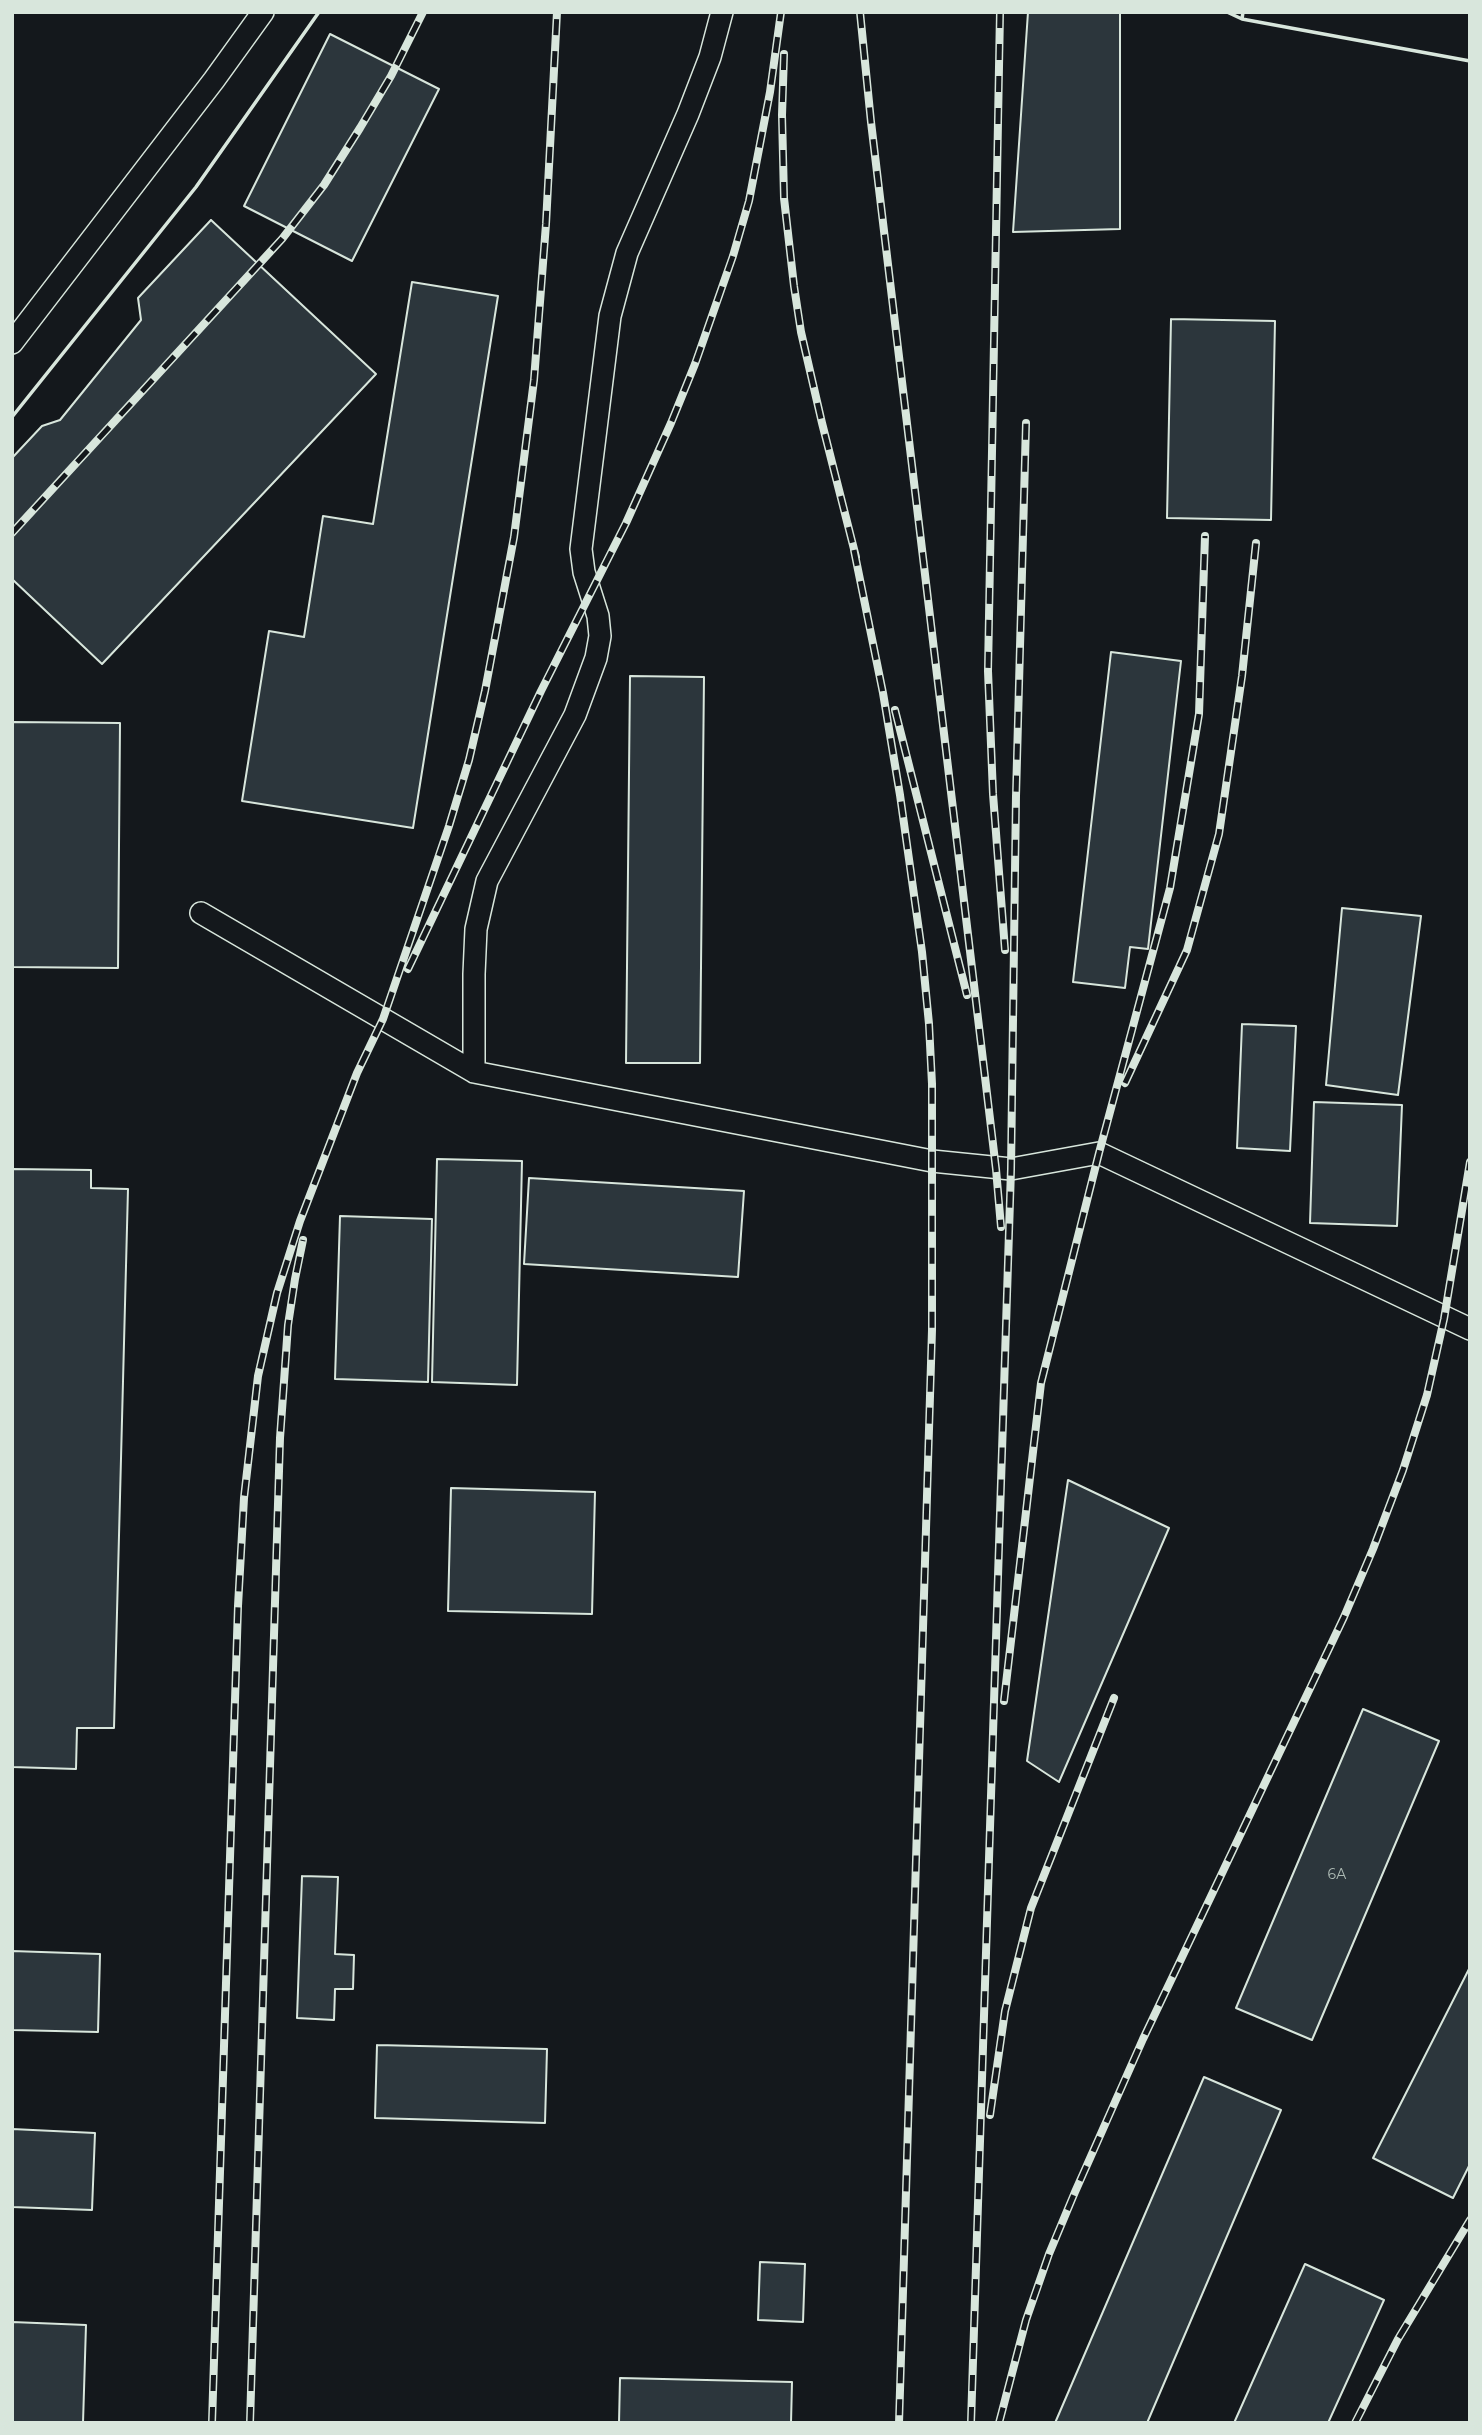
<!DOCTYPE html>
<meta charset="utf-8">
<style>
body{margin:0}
#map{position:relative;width:1482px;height:2435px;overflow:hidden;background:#14181c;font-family:Montserrat,sans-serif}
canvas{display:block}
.frame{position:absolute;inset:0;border:14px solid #d8e6dc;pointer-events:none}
</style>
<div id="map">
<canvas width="1482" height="2435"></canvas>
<div class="frame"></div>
</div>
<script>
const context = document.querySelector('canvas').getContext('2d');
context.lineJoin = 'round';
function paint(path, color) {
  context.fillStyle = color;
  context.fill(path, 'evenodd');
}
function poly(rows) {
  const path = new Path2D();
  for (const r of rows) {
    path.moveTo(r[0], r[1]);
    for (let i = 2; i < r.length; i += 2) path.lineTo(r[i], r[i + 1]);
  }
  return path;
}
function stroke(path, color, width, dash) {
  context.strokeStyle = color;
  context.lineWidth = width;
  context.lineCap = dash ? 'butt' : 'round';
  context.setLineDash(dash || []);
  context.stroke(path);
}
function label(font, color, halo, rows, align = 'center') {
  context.font = font + ' Montserrat,sans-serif';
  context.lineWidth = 5;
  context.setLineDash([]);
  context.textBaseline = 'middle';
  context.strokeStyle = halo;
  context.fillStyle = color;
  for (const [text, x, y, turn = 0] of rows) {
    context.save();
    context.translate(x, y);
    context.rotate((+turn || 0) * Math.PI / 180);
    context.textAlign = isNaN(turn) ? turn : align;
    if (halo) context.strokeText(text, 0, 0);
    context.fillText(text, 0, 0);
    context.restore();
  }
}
const building = poly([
 [1028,12,1120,12,1120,229,1013,232,1028,12],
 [330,34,439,89,352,261,244,206,330,34],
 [211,220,376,374,102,664,12,579,12,458,42,426,60,420,141,320,138,298,211,220],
 [412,282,498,296,413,828,242,801,269,631,304,637,323,516,373,524,412,282],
 [1171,319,1275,321,1271,520,1167,518,1171,319],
 [1111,652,1181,661,1148,949,1130,947,1125,988,1073,982,1111,652],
 [630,676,704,677,700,1063,626,1063,630,676],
 [12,722,120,723,118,968,12,967,12,722],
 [1342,908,1421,916,1398,1095,1326,1085,1342,908],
 [1242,1024,1296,1026,1290,1151,1237,1148,1242,1024],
 [1314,1102,1402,1105,1397,1226,1310,1223,1314,1102],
 [437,1159,522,1161,517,1385,432,1382,437,1159],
 [12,1169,91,1170,91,1188,128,1189,114,1728,77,1728,76,1769,12,1767,12,1169],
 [529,1178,744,1191,738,1277,524,1264,529,1178],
 [340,1216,432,1219,428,1382,335,1379,340,1216],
 [1068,1480,1169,1528,1059,1782,1027,1761,1068,1480],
 [451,1488,595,1492,592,1614,448,1611,451,1488],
 [1363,1709,1439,1741,1312,2040,1236,2008,1363,1709],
 [302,1876,338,1877,335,1954,354,1955,353,1989,335,1989,334,2020,297,2018,302,1876],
 [12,1951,100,1954,98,2032,12,2030,12,1951],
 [1470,1967,1470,2164,1453,2198,1373,2158,1470,1967],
 [377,2045,547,2049,545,2123,375,2118,377,2045],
 [1204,2077,1281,2110,1147,2423,1055,2423,1204,2077],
 [12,2129,95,2133,92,2210,12,2207,12,2129],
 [760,2262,805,2264,803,2322,758,2320,760,2262],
 [1305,2264,1384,2300,1328,2423,1234,2423,1305,2264],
 [12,2322,86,2325,83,2423,12,2423,12,2322],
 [620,2378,792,2382,791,2423,619,2423,620,2378]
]);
paint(building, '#2c363c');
stroke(building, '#d8e6dc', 2);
const service = poly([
 [12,343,214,80,263,12],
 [201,913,474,1072,932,1161,1011,1169,1099,1153,1470,1329],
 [474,1072,474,974,476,929,487,881,575,715,596,658,600,636,598,616,584,572,581,549,610,316,627,253,688,114,710,57,722,12]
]);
stroke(service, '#d8e6dc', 24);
stroke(service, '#14181c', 21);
const rail = poly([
 [860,12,871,122,996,1169,1001,1227],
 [1000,12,988,671,993,794,1005,950],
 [784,54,782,115,784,198,794,286,801,332,822,423,856,557],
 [12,533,282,239,324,185,360,128,391,76,423,12],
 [854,550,883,693,900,795,922,952,929,1024,932,1084,932,1330,899,2423],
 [895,710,967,995],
 [408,969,541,691,626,523,671,423,695,364,733,256,749,201,770,92,781,12],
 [1125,1083,1187,950,1219,834,1242,676,1256,543],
 [1004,1701,1041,1383,1099,1153,1170,888,1199,714,1205,536],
 [990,2115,1005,2011,1031,1908,1114,1698],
 [212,2423,238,1606,244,1498,258,1376,277,1293,300,1221,357,1073,383,1019,449,826,469,760,485,691,514,537,534,380,546,224,557,12],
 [250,2423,280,1438,288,1325,295,1279,303,1240],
 [971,2423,1011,1169,1016,796,1026,423],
 [999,2423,1026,2320,1049,2254,1075,2192,1143,2039,1344,1617,1373,1549,1403,1470,1427,1395,1444,1319,1470,1162],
 [1355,2423,1398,2339,1470,2220]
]);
stroke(rail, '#d8e6dc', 8);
stroke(rail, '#14181c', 5, [16]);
stroke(poly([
 [1227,12,1242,19,1243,12,1242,19,1470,61],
 [12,417,196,187,319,12]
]), '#d8e6dc', 3.5);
label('14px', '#adbab4', null, [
 ["6А",1337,1875]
]);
</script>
